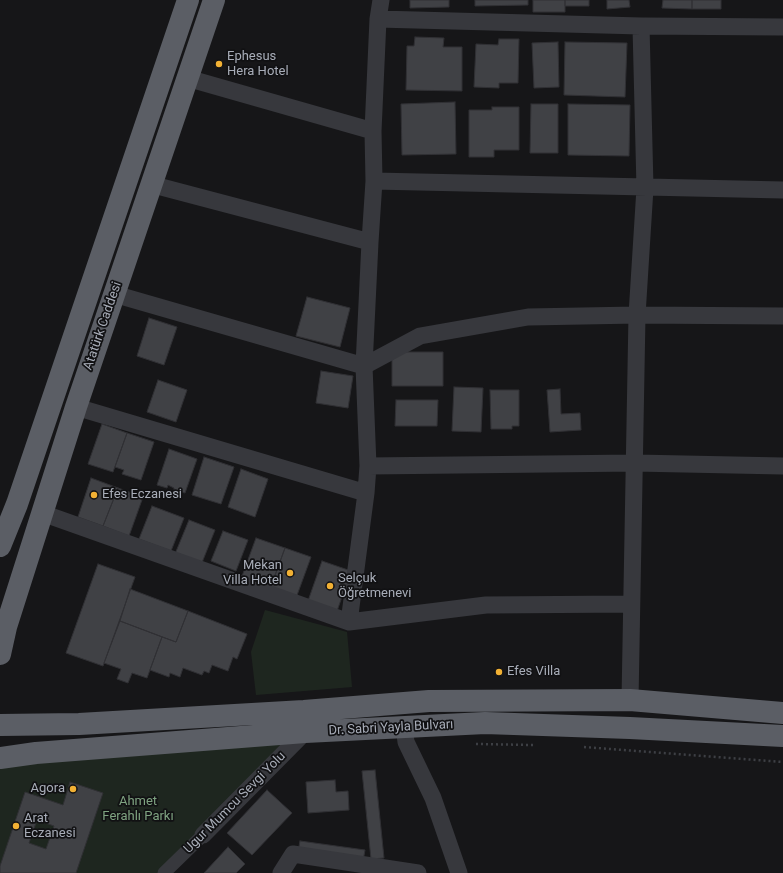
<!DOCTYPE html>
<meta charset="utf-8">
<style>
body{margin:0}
canvas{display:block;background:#161618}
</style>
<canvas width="783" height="873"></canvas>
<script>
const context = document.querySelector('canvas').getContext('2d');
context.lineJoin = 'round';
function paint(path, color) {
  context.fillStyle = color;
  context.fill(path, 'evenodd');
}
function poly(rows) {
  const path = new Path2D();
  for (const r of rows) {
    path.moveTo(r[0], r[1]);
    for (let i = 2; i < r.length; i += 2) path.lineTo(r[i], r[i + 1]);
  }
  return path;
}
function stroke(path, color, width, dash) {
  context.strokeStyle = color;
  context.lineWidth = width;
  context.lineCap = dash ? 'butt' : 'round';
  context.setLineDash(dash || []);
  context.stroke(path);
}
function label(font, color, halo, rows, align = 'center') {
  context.font = font + ' Roboto,sans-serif';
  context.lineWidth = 3.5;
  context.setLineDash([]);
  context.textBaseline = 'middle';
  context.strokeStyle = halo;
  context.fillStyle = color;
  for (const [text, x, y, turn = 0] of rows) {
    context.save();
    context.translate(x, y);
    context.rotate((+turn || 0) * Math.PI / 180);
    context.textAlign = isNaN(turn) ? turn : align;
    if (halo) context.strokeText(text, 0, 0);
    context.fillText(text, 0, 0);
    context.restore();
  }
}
paint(poly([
 [265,610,347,632,352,687,256,695,251,652],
 [305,732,164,873,0,873,0,758]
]), '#1e261f');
const building = poly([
 [410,0,449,0,449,7,410,8,410,0],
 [475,0,528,0,528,5,475,6,475,0],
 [533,0,565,0,565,12,533,12,533,0],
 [565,0,589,0,589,6,565,6,565,0],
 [607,0,629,0,630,7,607,9,607,0],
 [663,0,692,0,692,9,662,8,663,0],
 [692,0,721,0,721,9,692,9,692,0],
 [415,37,444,38,443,47,462,47,462,91,406,90,407,46,414,46,415,37],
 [499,39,519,39,518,83,499,83,499,88,474,87,476,44,498,45,499,39],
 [558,42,559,87,534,88,532,43,558,42],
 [565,42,627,43,625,97,564,95,565,42],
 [455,102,456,154,402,155,401,104,455,102],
 [531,104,558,104,558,153,530,153,531,104],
 [568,104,630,105,629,156,568,155,568,104],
 [492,107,519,107,519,150,494,150,494,157,469,157,469,110,492,110,492,107],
 [307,297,350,308,340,347,296,336,307,297],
 [149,318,177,327,164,365,137,356,149,318],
 [392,352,443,352,443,386,392,386,392,352],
 [321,371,353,376,348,408,316,403,321,371],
 [158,380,187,390,176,422,147,412,158,380],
 [454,387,483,388,481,432,452,431,454,387],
 [560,389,561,414,580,413,581,430,550,432,547,390,560,389],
 [490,390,519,390,519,426,512,426,512,429,491,429,490,390],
 [396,400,438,400,437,426,395,426,396,400],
 [102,424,127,433,113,472,88,464,102,424],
 [127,433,154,442,141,480,122,474,124,470,115,467,127,433],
 [169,449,197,459,185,493,174,490,174,488,168,485,167,488,157,485,169,449],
 [204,457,234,467,221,504,192,495,204,457],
 [241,469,268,479,255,517,228,507,241,469],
 [91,478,118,488,103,526,78,517,91,478],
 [118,488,143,497,129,536,103,526,118,488],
 [152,506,184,518,171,551,139,539,152,506],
 [189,520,215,530,201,565,175,554,189,520],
 [223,531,248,540,236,571,211,561,223,531],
 [256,538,285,548,270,589,241,579,256,538],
 [285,548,311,557,296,598,270,589,285,548],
 [322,561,351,571,337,611,308,601,322,561],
 [98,564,135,577,103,666,66,653,98,564],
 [130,589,188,611,176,642,120,621,130,589],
 [188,611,247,634,237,659,233,657,228,671,212,665,209,673,204,671,202,675,183,668,180,677,170,673,169,677,150,670,162,637,176,642,188,611],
 [120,621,162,637,147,678,132,673,128,683,117,679,121,669,104,663,120,621],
 [375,770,384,858,371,859,362,771,375,770],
 [335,780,336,792,348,791,349,810,308,813,306,782,335,780],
 [70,782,103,793,76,873,0,873,0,866,25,792,63,805,70,782],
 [37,820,54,826,46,849,29,843,37,820],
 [267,790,292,813,252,855,227,833,267,790],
 [300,841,365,850,363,861,298,852,300,841],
 [228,847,245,864,236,873,204,873,228,847]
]);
paint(building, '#404145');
stroke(building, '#303034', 1);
stroke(poly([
 [476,744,533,745],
 [584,747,783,762]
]), '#3d3f44', 2.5, [2, 3]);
stroke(poly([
 [164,873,203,835]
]), '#37383d', 13);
stroke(poly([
 [378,19,641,26,783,27],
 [187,78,373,131],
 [374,181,783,190],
 [150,184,370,242],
 [114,294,364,366,420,336,528,317,637,315,783,316],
 [76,407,366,493],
 [368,466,635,463,783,466],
 [42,513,349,622,366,493,368,466,364,366,370,242,374,181,373,131,378,19,381,0],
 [349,622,486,605,631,604],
 [630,700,637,315,645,188,641,26],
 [404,726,406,742,433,798,459,873],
 [203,835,305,732],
 [281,873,293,854,418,873]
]), '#37383d', 17);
stroke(poly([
 [0,546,17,504,188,0],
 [0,654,6,627,76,407,214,0],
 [0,725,79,724,304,711,429,701,630,700,783,713],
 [0,758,36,753,305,732,485,723,630,728,783,736]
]), '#5b5e65', 22);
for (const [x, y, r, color] of [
 [219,64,4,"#f2b134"],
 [94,495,4,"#f2b134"],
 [290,573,4,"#f2b134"],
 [330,586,4,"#f2b134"],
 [499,672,4,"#f2b134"],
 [73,789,4,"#f2b134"],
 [16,826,4,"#f2b134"]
]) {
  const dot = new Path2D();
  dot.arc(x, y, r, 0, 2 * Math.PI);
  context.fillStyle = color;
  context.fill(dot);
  stroke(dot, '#111113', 1.5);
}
label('13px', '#a8adb8', '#111113', [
 ["Ephesus",227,57],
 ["Hera Hotel",227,72],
 ["Efes Eczanesi",102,495],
 ["Mekan",282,566,"right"],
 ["Villa Hotel",282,581,"right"],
 ["Selçuk",338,579],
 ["Öğretmenevi",338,594],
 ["Efes Villa",507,672],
 ["Agora",65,789,"right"],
 ["Arat",24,819],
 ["Eczanesi",24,834]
], 'left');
label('13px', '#a8adb8', '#111113', [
 ["Atatürk Caddesi",103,326,-71],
 ["Dr. Sabri Yayla Bulvarı",391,728,-3],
 ["Ugur Mumcu Sevgi Yolu",235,803,-45]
]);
label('13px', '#7fa381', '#111113', [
 ["Ahmet",138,802],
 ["Ferahlı Parkı",138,817]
]);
</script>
